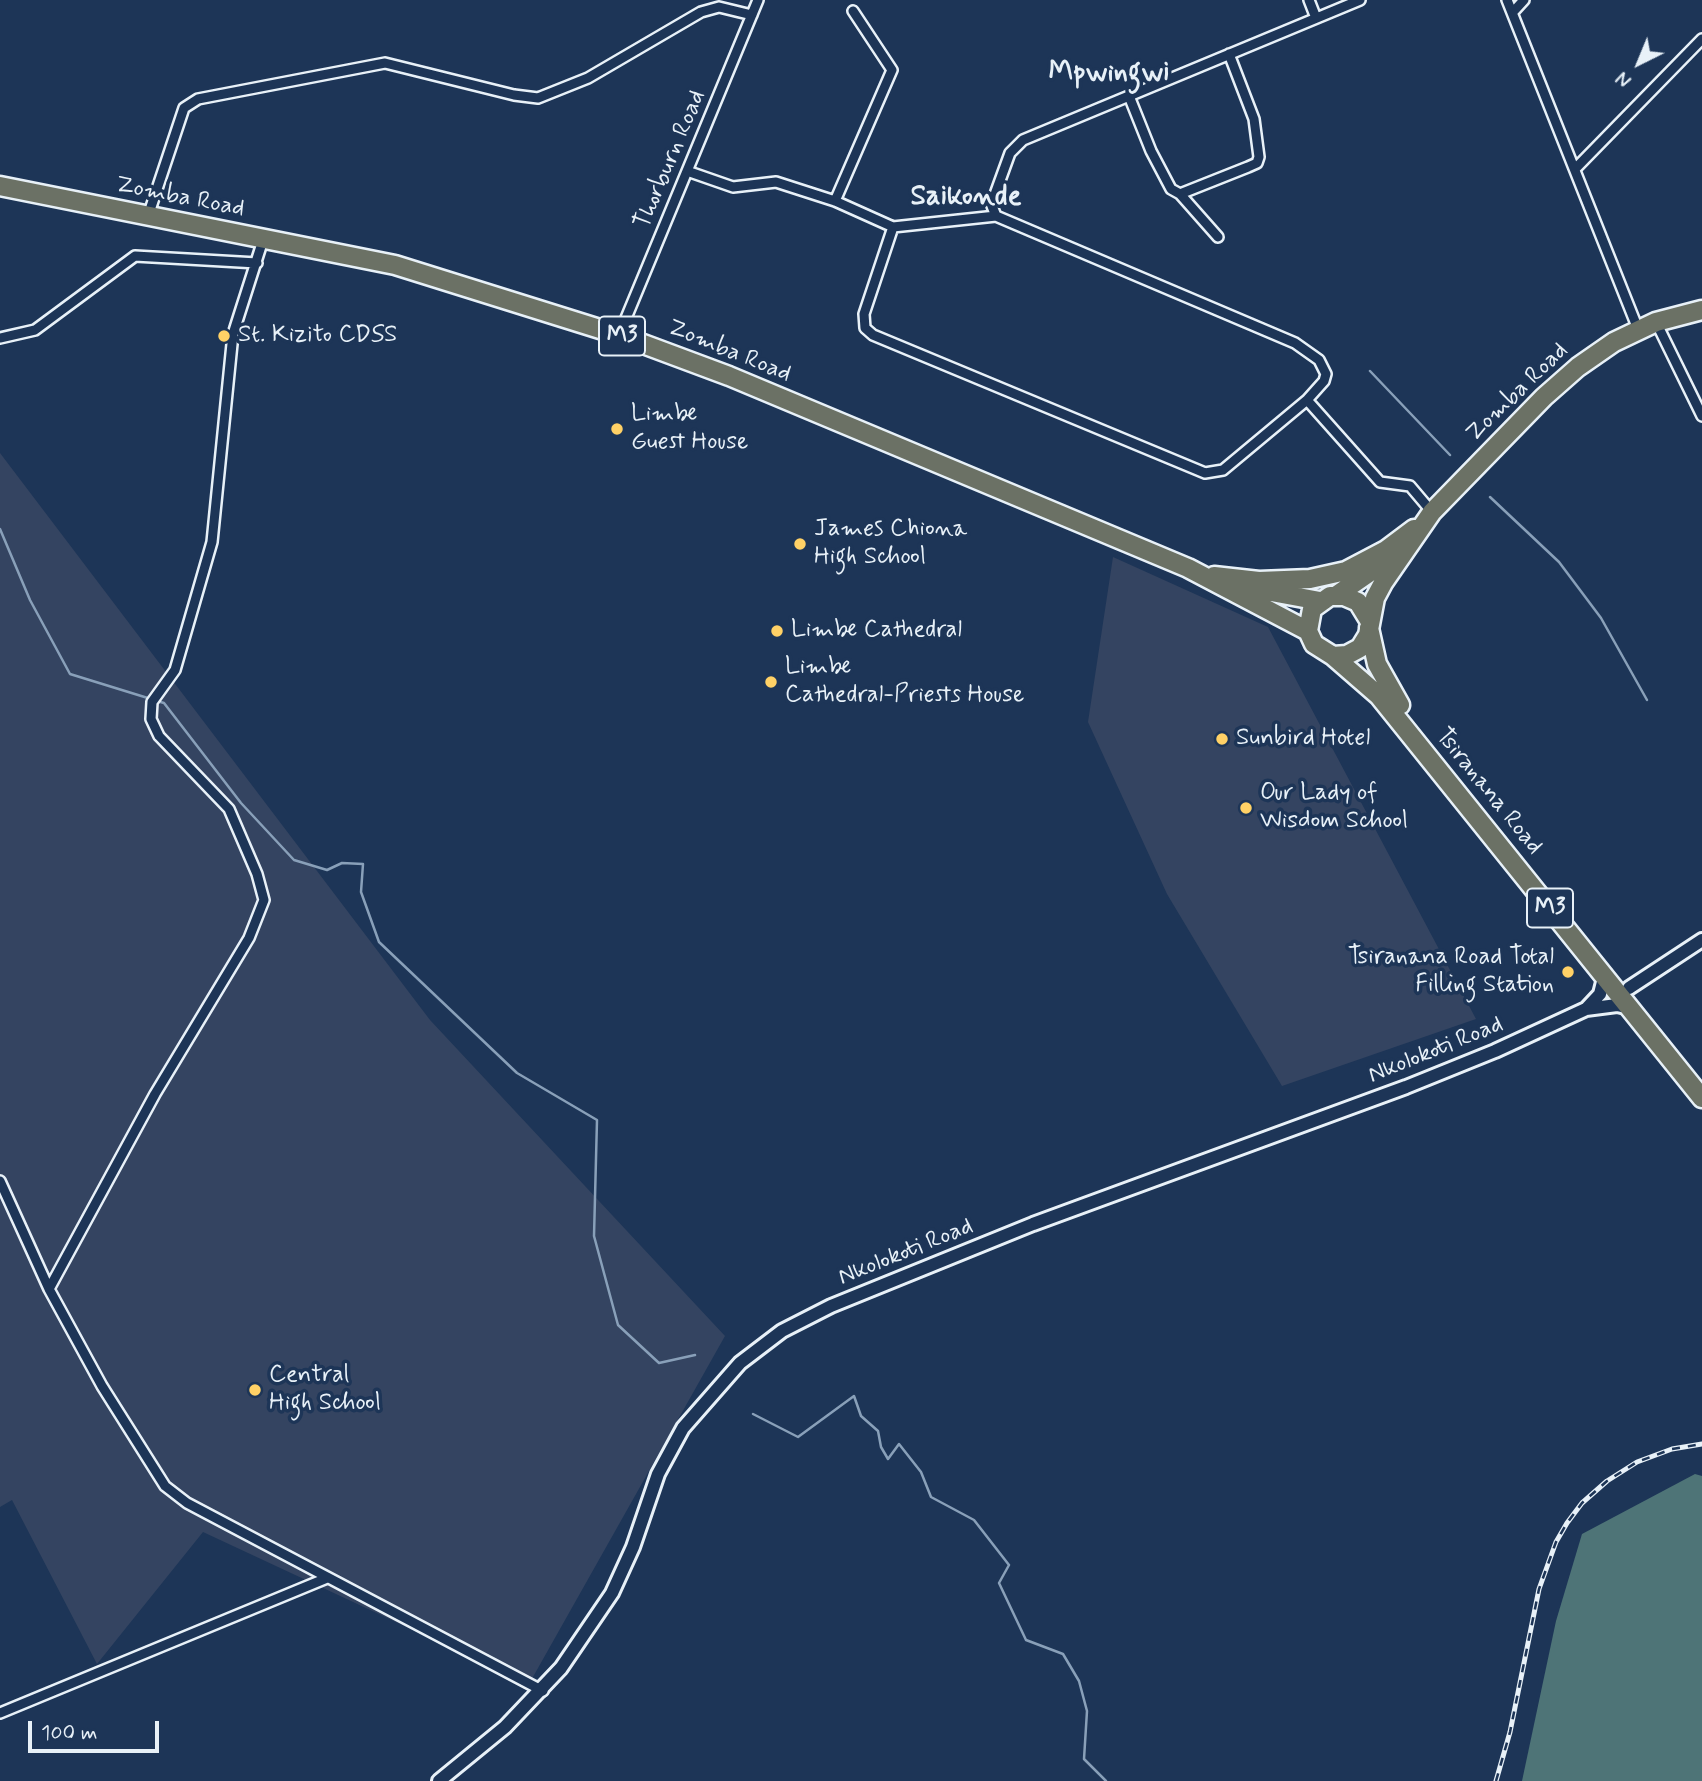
<!DOCTYPE html>
<style>
body{margin:0}
#map{position:relative;width:1702px;height:1781px;overflow:hidden;background:#1d3557;font-family:Mynerve,sans-serif}
canvas{display:block}
.north{position:absolute;left:1604px;top:28px;width:70px;height:70px;-webkit-text-stroke:5px #1d3557;paint-order:stroke;rotate:223deg;font-size:19px;font-weight:700;line-height:28px;text-align:center;color:#e8f1f8}
.north::after{content:'';display:block;margin:auto;width:24px;height:32px;background:#e8f1f8;clip-path:polygon(50% 0,100% 100%,50% 72%,0 100%)}
.scale{position:absolute;left:28px;top:1721px;width:131px;height:32px;box-sizing:border-box;border:4px solid #e8f1f8;border-top:0;padding-left:9px;font-size:21px;line-height:24px;white-space:nowrap;color:#e8f1f8;-webkit-text-stroke:5px #1d3557;paint-order:stroke}
</style>
<div id="map">
<canvas width="1702" height="1781"></canvas>
<div class="north">N</div>
<div class="scale">100 m</div>
</div>
<script>
const context = document.querySelector('canvas').getContext('2d');
context.lineJoin = 'round';
function paint(path, color) {
  context.fillStyle = color;
  context.fill(path, 'evenodd');
}
function poly(rows) {
  const path = new Path2D();
  for (const r of rows) {
    path.moveTo(r[0], r[1]);
    for (let i = 2; i < r.length; i += 2) path.lineTo(r[i], r[i + 1]);
  }
  return path;
}
function stroke(path, color, width, dash) {
  context.strokeStyle = color;
  context.lineWidth = width;
  context.lineCap = dash ? 'butt' : 'round';
  context.setLineDash(dash || []);
  context.stroke(path);
}
function label(font, color, halo, rows, align = 'center') {
  context.font = font + ' Mynerve,sans-serif';
  context.lineWidth = 7;
  context.setLineDash([]);
  context.textBaseline = 'middle';
  context.strokeStyle = halo;
  context.fillStyle = color;
  for (const [text, x, y, turn = 0] of rows) {
    context.save();
    context.translate(x, y);
    context.rotate((+turn || 0) * Math.PI / 180);
    context.textAlign = isNaN(turn) ? turn : align;
    if (halo) context.strokeText(text, 0, 0);
    context.fillText(text, 0, 0);
    context.restore();
  }
}
paint(poly([
 [0,453,430,1020,725,1336,529,1684,203,1532,97,1664,12,1500,0,1507],
 [1113,557,1268,627,1476,1019,1282,1086,1167,894,1088,722]
]), '#344461');
paint(poly([
 [1695,1474,1702,1476,1702,1781,1522,1781,1556,1621,1582,1534]
]), '#4e7477');
stroke(poly([
 [1370,371,1450,455],
 [1490,497,1559,562,1601,618,1647,700],
 [0,529,30,600,70,674,151,699],
 [157,701,164,703,241,803,294,860,327,870,342,863,363,864,361,892,379,942,517,1073,597,1120,594,1236,618,1325,659,1363,695,1355],
 [753,1414,798,1437,854,1396,861,1416,878,1431,881,1447,888,1459,899,1444,921,1472,931,1497,974,1520,1009,1565,999,1583,1026,1640,1063,1654,1079,1681,1087,1711,1084,1759,1106,1781]
]), '#89a0b9', 2.5);
const street = poly([
 [1309,0,1316,18],
 [1507,0,1638,329],
 [1513,12,1524,0],
 [1129,96,1151,151,1171,189,1180,194,1218,237],
 [1575,169,1702,39],
 [687,171,733,187,776,182,835,201,893,227,996,216,1295,343,1319,360,1326,374,1324,381,1307,400,1223,470,1205,473,873,335,865,328,864,314,893,227],
 [1180,194,1248,167,1257,163,1259,157,1254,119,1229,54],
 [835,201,892,70,853,11],
 [148,216,184,108,198,99,385,63,514,95,538,98,588,78,701,12,719,7,752,15],
 [996,216,992,206,994,197,1010,153,1023,140,1360,0],
 [1656,322,1702,416],
 [619,335,758,0],
 [0,338,35,330,135,256,257,263],
 [1307,400,1380,482,1410,486,1432,512],
 [0,1181,49,1289,102,1386,165,1486,187,1503,543,1691],
 [49,1289,155,1094,249,938,264,900,257,874,229,809,159,736,151,719,152,702,175,670,212,542,233,334,263,240],
 [0,1713,327,1578]
]);
const secondary = poly([
 [1629,988,1702,940],
 [1586,1009,1600,994,1605,974],
 [439,1781,505,1727,561,1668,612,1593,633,1547,658,1474,683,1428,740,1363,782,1331,831,1306,1033,1224,1406,1087,1495,1051,1586,1009,1617,1005,1630,1008]
]);
const highway = poly([
 [0,186,395,265,619,335,729,376,1188,568,1308,631],
 [1214,576,1259,581,1310,579,1346,571,1386,550,1414,529],
 [1255,589,1320,601],
 [1337,595,1396,554],
 [1369,620,1358,602,1344,596,1330,596,1312,609,1308,631,1314,644,1333,656,1347,655,1360,648,1368,635,1375,598,1383,583,1432,512,1544,397,1578,367,1614,342,1656,322,1702,310],
 [1369,628,1377,664,1400,705],
 [1333,656,1379,696,1702,1098]
]);
stroke(street, '#e8f1f8', 14);
stroke(secondary, '#e8f1f8', 18);
stroke(highway, '#e8f1f8', 23);
stroke(street, '#1d3557', 9);
stroke(secondary, '#1d3557', 12);
stroke(highway, '#6b7165', 18);
const rail = poly([
 [1496,1781,1510,1732,1539,1589,1556,1542,1567,1523,1582,1503,1607,1481,1637,1462,1672,1449,1702,1444]
]);
stroke(rail, '#e8f1f8', 5);
stroke(rail, '#1d3557', 2.5, [8]);
for (const [x, y, r, color] of [
 [224,336,7,"#ffd166"],
 [617,429,7,"#ffd166"],
 [800,544,7,"#ffd166"],
 [777,631,7,"#ffd166"],
 [771,682,7,"#ffd166"],
 [1222,739,7,"#ffd166"],
 [1246,808,7,"#ffd166"],
 [1568,972,7,"#ffd166"],
 [255,1390,7,"#ffd166"]
]) {
  const dot = new Path2D();
  dot.arc(x, y, r, 0, 2 * Math.PI);
  context.fillStyle = color;
  context.fill(dot);
  stroke(dot, '#1d3557', 2.5);
}
for (const [x, y, w] of [
 [622,336,46],
 [1550,908,46]
]) {
  const box = new Path2D();
  box.roundRect(x - w / 2, y - 19.5, w, 39, 5);
  context.fillStyle = '#1d3557';
  context.fill(box);
  stroke(box, '#e8f1f8', 2);
}
label('bold 23px', '#e8f1f8', null, [
 ["M3",622,336],
 ["M3",1550,908]
]);
label('24px', '#e8f1f8', '#1d3557', [
 ["Thorburn Road",671,160,-67],
 ["Zomba Road",180,198,11],
 ["Zomba Road",729,352,22],
 ["Zomba Road",1518,393,-44],
 ["Tsiranana Road",1488,792,51],
 ["Nkolokoti Road",1436,1051,-22],
 ["Nkolokoti Road",906,1253,-22]
]);
label('24px', '#e8f1f8', '#1d3557', [
 ["St. Kizito CDSS",238,336],
 ["Limbe",631,415],
 ["Guest House",631,443],
 ["James Chiona",814,530],
 ["High School",814,558],
 ["Limbe Cathedral",791,631],
 ["Limbe",785,668],
 ["Cathedral-Priests House",785,696],
 ["Sunbird Hotel",1236,739],
 ["Our Lady of",1260,794],
 ["Wisdom School",1260,822],
 ["Tsiranana Road Total",1554,958,"right"],
 ["Filling Station",1554,986,"right"],
 ["Central",269,1376],
 ["High School",269,1404]
], 'left');
label('bold 28px', '#e8f1f8', '#1d3557', [
 ["Mpwingwi",1109,74],
 ["Saikonde",966,198]
]);
</script>
